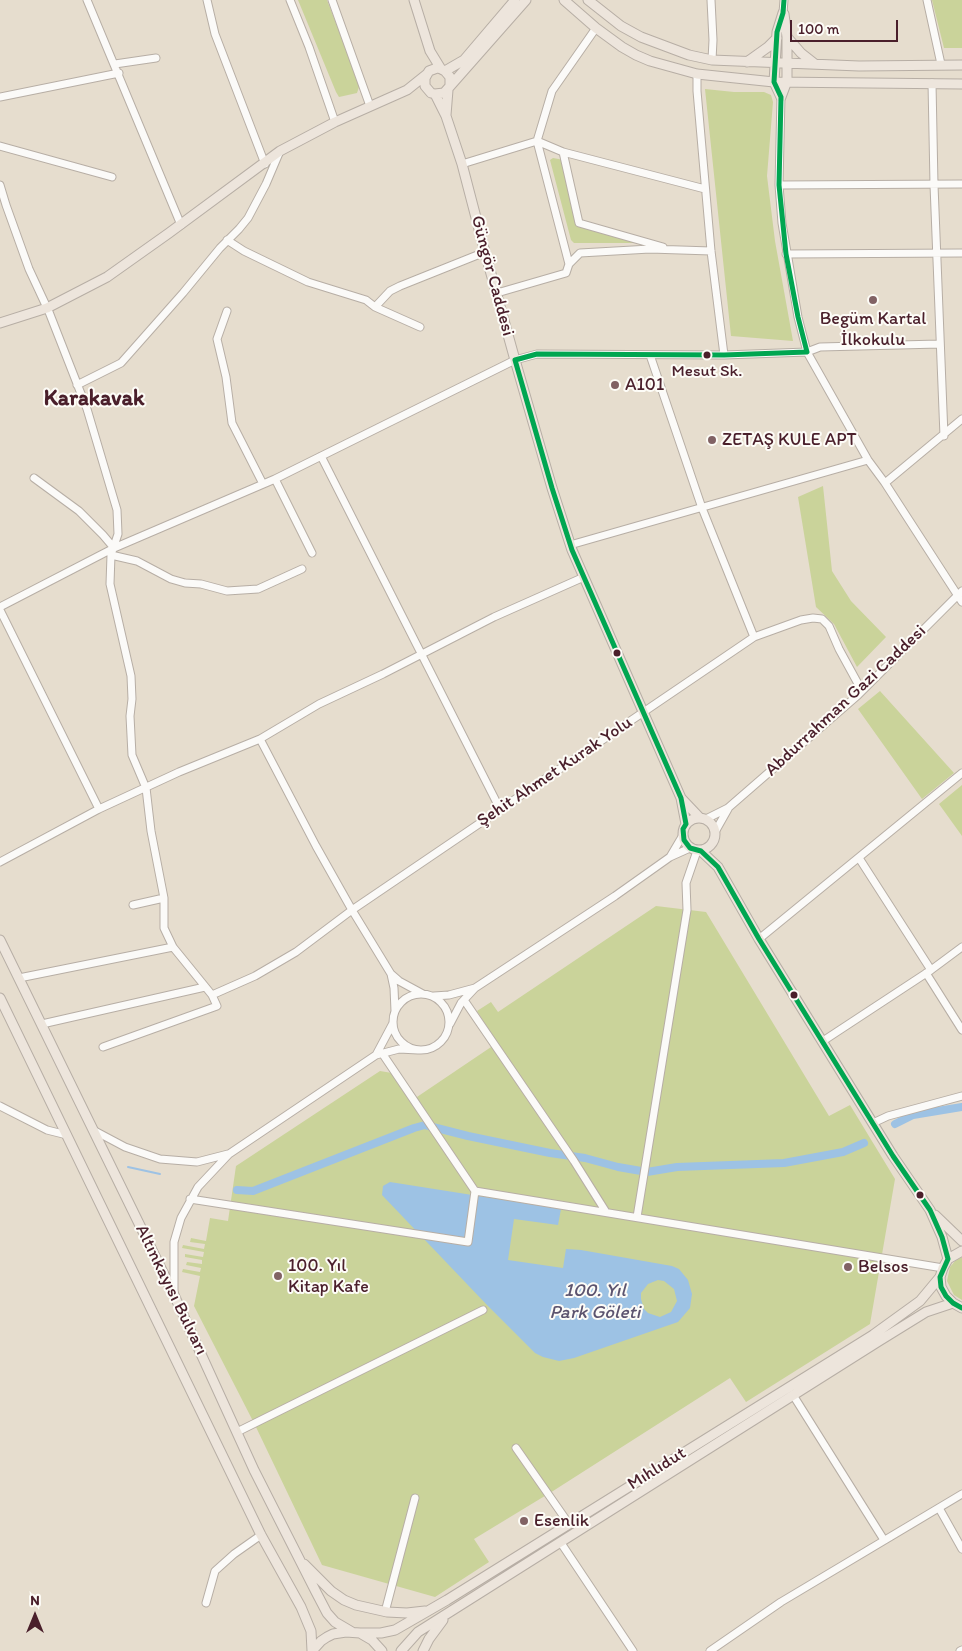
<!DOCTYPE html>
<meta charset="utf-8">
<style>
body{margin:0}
#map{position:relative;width:962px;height:1651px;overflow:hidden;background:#e6ddce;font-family:Itim,sans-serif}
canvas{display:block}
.north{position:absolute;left:10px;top:1591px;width:50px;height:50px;-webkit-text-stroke:4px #fdfcf7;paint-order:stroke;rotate:0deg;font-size:14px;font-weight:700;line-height:20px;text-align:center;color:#4a1f2b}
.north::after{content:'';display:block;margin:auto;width:18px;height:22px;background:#4a1f2b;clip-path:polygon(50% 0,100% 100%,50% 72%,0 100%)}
.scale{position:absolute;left:790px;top:20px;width:108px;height:22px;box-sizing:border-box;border:2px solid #4a1f2b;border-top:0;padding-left:6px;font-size:15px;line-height:18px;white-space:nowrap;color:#4a1f2b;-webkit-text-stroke:4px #fdfcf7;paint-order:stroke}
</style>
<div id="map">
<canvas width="962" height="1651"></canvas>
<div class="north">N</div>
<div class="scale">100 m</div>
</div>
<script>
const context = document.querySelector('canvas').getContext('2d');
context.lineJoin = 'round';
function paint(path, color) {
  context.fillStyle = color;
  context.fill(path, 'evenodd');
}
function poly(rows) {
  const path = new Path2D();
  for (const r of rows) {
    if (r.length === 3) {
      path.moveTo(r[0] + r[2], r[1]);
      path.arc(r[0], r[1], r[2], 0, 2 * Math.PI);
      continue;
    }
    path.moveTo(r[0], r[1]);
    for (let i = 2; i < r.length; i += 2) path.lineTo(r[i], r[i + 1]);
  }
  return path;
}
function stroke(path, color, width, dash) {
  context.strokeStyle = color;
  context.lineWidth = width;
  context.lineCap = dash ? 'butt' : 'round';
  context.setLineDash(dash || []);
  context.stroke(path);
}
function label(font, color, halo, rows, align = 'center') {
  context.font = font + ' Itim,sans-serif';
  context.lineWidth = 4;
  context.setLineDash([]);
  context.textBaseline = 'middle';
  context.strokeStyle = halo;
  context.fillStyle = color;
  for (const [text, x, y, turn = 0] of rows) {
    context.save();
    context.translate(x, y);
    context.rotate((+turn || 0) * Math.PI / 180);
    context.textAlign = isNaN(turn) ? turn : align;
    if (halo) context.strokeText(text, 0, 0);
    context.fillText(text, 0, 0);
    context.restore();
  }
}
paint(poly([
 [298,0,327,0,360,84,357,93,339,97,336,92],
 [932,0,962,0,962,48,944,48],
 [705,89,734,92,764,92,771,95,773,102,767,176,775,241,793,341,731,336],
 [553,158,564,160,583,224,635,238,635,243,574,243,571,240,550,160],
 [823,486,832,571,851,601,886,637,857,667,834,624,816,607,798,497],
 [880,691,954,773,922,799,858,709],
 [962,785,962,836,939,804],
 [656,906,706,912,829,1116,850,1105,895,1179,870,1324,746,1402,730,1378,553,1491,474,1539,489,1562,435,1597,322,1565,255,1425,194,1306,200,1276,182,1272,183,1269,200,1272,201,1268,186,1265,187,1262,202,1264,202,1260,185,1257,185,1254,203,1257,204,1252,182,1248,183,1245,204,1249,205,1244,190,1242,191,1238,206,1241,210,1218,228,1221,236,1166,380,1071,392,1073,411,1101,497,1043,477,1011,491,1002,498,1012],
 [962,1257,962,1300,954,1295,947,1281,950,1267,955,1261]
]), '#cad39a');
paint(poly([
 [390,1182,561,1209,558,1225,514,1219,508,1260,563,1268,566,1249,581,1250,672,1266,679,1269,688,1280,692,1294,690,1308,678,1322,574,1358,559,1361,543,1357,535,1353,487,1305,382,1195,383,1186],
 [658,1280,664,1281,674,1289,677,1301,671,1312,660,1317,648,1313,644,1309,641,1299,641,1293,648,1284]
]), '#9dc2e4');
stroke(poly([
 [128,1167,160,1174]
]), '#9dc2e4', 2);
stroke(poly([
 [895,1124,913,1115,962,1107],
 [237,1190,253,1191,414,1128,425,1125,468,1136,550,1153,585,1158,618,1167,647,1172,677,1167,784,1163,843,1152,864,1143]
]), '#9dc2e4', 8);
const minor = poly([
 [87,0,181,225],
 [207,0,215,34,265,164],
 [290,0,309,47,335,122],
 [332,0,370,106],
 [711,0,713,40,712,60],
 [927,0,941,64],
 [783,13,784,0],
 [115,64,156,58],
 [697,74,697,91,711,251,724,355],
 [932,83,934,185,944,436],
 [0,97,119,73],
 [781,97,779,185,782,223,798,317,807,352,868,460,885,483,962,602],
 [0,146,112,177],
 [563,152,579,223,663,247],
 [462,164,537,141,563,152,705,189],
 [0,185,6,205,29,269,49,312,87,409,117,510,118,534,111,555,110,584,131,676,132,699,130,716,132,755,146,788,151,831,164,898,164,928,173,947,212,995,217,1006,103,1047],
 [779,185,962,184],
 [227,240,244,251,308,282,366,300,375,307,390,291,400,286,485,252],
 [786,254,962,253],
 [569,264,537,141,552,91,596,28],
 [497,293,566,273,569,264,580,253,650,249,711,251],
 [375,307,420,327],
 [227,311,217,339,226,377,232,423,263,484],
 [650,355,702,508,754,637],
 [77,385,121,363,183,293,220,248,239,229,248,218,266,184,280,151],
 [321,456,500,809],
 [34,478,79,511,103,535,114,548],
 [885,483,962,419],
 [570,545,868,460],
 [312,553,275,479,515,360,537,354,724,355,807,352,820,347,939,344],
 [111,555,137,561,171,579,185,583,201,584,227,591,258,589,302,569],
 [0,607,114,548,275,479],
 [0,610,99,809],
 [706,819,728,808,858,695,962,591],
 [715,832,728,809],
 [670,857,683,835],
 [859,858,931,970],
 [0,862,99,809,179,772,260,739,319,704,383,674,494,617,584,577],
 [133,905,164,898],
 [759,939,962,773],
 [926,973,962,1030],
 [391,974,394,988,395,1011],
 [19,978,173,947],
 [423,994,399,981,391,974,352,910,754,637,801,620,813,618,822,619,829,626,839,649,862,691],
 [421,1022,28],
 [212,995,255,976,296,952,352,910,316,846,260,739],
 [434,996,449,995,475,988],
 [464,1000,574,1161,606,1212],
 [42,1024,205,987],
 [450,1024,461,1003,475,988,615,896,670,857,690,848],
 [823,1041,931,970,962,947],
 [376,1055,393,1023],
 [0,1106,47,1130,67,1135],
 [873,1123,888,1116,962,1096],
 [93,1130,125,1147,160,1159,197,1162,228,1154],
 [475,1191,943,1268],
 [190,1199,468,1242,475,1191,382,1053],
 [637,1217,687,910,686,883,697,851],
 [174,1294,174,1242,181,1218,198,1187,229,1154,376,1055,399,1049,418,1050],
 [793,1395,884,1540],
 [237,1432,483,1310],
 [516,1448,569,1524],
 [939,1508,962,1549],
 [561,1543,633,1651],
 [206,1603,215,1571,234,1554,261,1535],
 [385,1612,415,1498],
 [710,1651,781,1602,962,1494],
 [960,1651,962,1650]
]);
const major = poly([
 [414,0,430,51,441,69],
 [564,0,596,28,622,47,636,55,650,61,697,74,774,82,962,84],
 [588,0,621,26,641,37,689,55,712,60,859,66,962,65],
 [787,37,801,53,815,64],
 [747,62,768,47,777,38],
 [445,71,464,60,515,0],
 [450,86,450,77,445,71,441,69,437,68,429,71,425,78,425,86,431,93,435,94,444,93,526,0],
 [435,94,446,116,462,164,485,252,515,360,552,488,572,550,681,798,686,824],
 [781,97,774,82,777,32,783,13],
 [781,97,787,81,787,37,784,14],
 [446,115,448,90],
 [0,323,47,308,107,277,169,233,280,151,335,122,407,90,427,74],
 [681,798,700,818],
 [699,834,16],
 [701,851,718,867,759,939,893,1156,930,1210,942,1237,948,1259],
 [0,940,175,1297,254,1470,316,1592,327,1613,335,1622,352,1632],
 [0,998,261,1535,301,1607,311,1631,312,1651],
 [935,1215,962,1241],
 [962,1251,948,1259,943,1268,940,1277,941,1287,946,1296,953,1303,962,1308],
 [304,1564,331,1591,344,1600,356,1605,387,1612,407,1613,425,1611],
 [360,1633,381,1633,395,1630,447,1600,873,1335,920,1301,940,1277],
 [312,1651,321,1641,327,1637,333,1634,346,1632,360,1633,372,1640,382,1651],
 [401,1651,418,1632,879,1341,926,1312,953,1303],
 [423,1651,429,1639,443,1620]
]);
stroke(minor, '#b7aea5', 9);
stroke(major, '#b7aea5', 11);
stroke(minor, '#fbfaf8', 7);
stroke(major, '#ede5dc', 9);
stroke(poly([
 [784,0,783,13,777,32,774,82,781,97,779,185,786,254,798,317,807,352,724,355,537,354,515,360,552,488,572,550,681,798,686,824,683,829,684,840,690,848,701,851,718,867,759,939,893,1156,930,1210,942,1237,948,1259,940,1277,941,1287,946,1296,953,1303,962,1308]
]), '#00a651', 5);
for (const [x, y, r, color] of [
 [873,300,5,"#816264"],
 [707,355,4.5,"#4a1f2b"],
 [615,385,5,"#816264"],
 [712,440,5,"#816264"],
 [617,653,4.5,"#4a1f2b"],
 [794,995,4.5,"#4a1f2b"],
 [920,1195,4.5,"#4a1f2b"],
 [848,1267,5,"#816264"],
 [278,1276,5,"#816264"],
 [524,1521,5,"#816264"]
]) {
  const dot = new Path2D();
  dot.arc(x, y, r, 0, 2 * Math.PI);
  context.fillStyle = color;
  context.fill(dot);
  stroke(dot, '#fdfcf7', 2);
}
label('17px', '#4a1f2b', '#fdfcf7', [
 ["Mesut Sk.",707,372]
]);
label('18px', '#4a1f2b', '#fdfcf7', [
 ["Güngör Caddesi",492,276,75],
 ["Abdurrahman Gazi Caddesi",846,701,-43],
 ["Şehit Ahmet Kurak Yolu",555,772,-34],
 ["Altınkayısı Bulvarı",171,1290,64],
 ["Mıhlıdut",657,1469,-32]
]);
label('18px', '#4a1f2b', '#fdfcf7', [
 ["Begüm Kartal",873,319,"center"],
 ["İlkokulu",873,340,"center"],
 ["A101",625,385],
 ["ZETAŞ KULE APT",722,440],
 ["100. Yıl",288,1266],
 ["Kitap Kafe",288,1287],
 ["Belsos",858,1267],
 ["Esenlik",534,1521]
], 'left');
label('italic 19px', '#5c546f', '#fdfcf7', [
 ["100. Yıl",595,1291],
 ["Park Göleti",595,1313]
]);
label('bold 22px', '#4a1f2b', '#fdfcf7', [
 ["Karakavak",94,399]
]);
</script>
